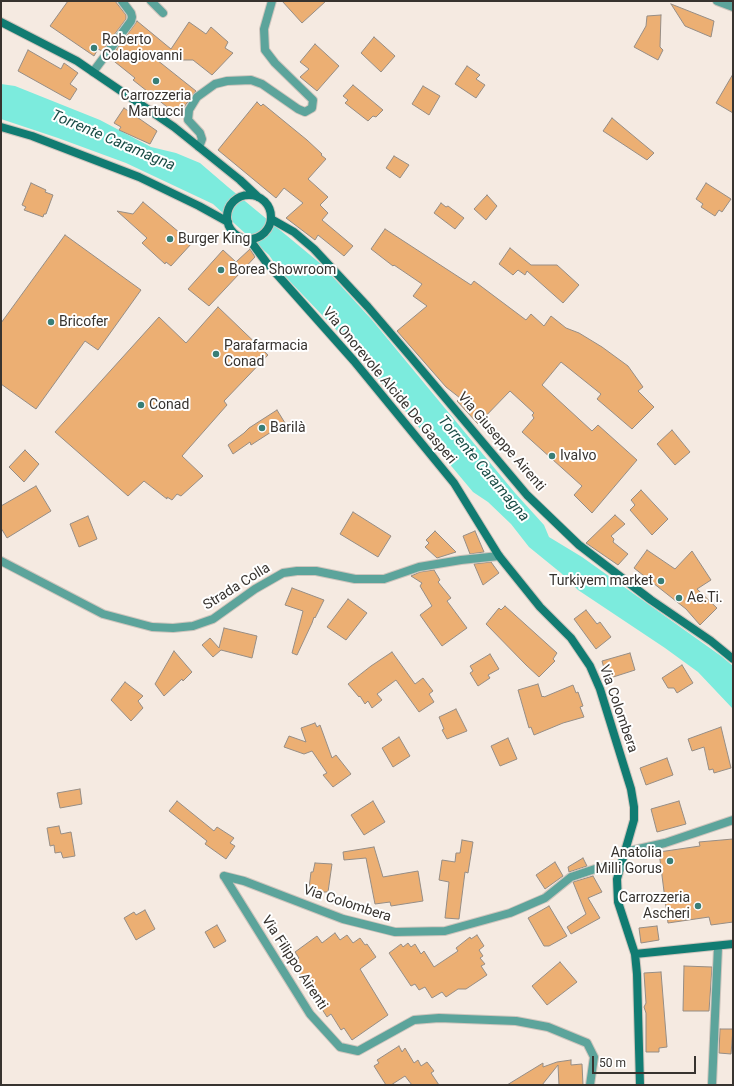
<!DOCTYPE html>
<meta charset="utf-8">
<style>
body{margin:0}
#map{position:relative;width:734px;height:1086px;overflow:hidden;background:#f5eae1;font-family:Roboto,sans-serif}
canvas{display:block}
.frame{position:absolute;inset:0;border:2px solid #37332f;pointer-events:none}
.scale{position:absolute;left:592px;top:1056px;width:104px;height:18px;box-sizing:border-box;border:2px solid #37332f;border-top:0;padding-left:5px;font-size:12px;line-height:14px;white-space:nowrap;color:#37332f;-webkit-text-stroke:3px #fff;paint-order:stroke}
</style>
<div id="map">
<canvas width="734" height="1086"></canvas>
<div class="frame"></div>
<div class="scale">50 m</div>
</div>
<script>
const context = document.querySelector('canvas').getContext('2d');
context.lineJoin = 'round';
function paint(path, color) {
  context.fillStyle = color;
  context.fill(path, 'evenodd');
}
function poly(rows) {
  const path = new Path2D();
  for (const r of rows) {
    if (r.length === 3) {
      path.moveTo(r[0] + r[2], r[1]);
      path.arc(r[0], r[1], r[2], 0, 2 * Math.PI);
      continue;
    }
    path.moveTo(r[0], r[1]);
    for (let i = 2; i < r.length; i += 2) path.lineTo(r[i], r[i + 1]);
  }
  return path;
}
function stroke(path, color, width, dash) {
  context.strokeStyle = color;
  context.lineWidth = width;
  context.lineCap = dash ? 'butt' : 'round';
  context.setLineDash(dash || []);
  context.stroke(path);
}
function label(font, color, halo, rows, align = 'center') {
  context.font = font + ' Roboto,sans-serif';
  context.lineWidth = 4;
  context.setLineDash([]);
  context.textBaseline = 'middle';
  context.strokeStyle = halo;
  context.fillStyle = color;
  for (const [text, x, y, turn = 0] of rows) {
    context.save();
    context.translate(x, y);
    context.rotate((+turn || 0) * Math.PI / 180);
    context.textAlign = isNaN(turn) ? turn : align;
    if (halo) context.strokeText(text, 0, 0);
    context.fillText(text, 0, 0);
    context.restore();
  }
}
paint(poly([
 [1,84,15,86,100,120,151,147,176,153,200,163,228,187,321,264,372,320,515,493,544,525,549,537,582,557,721,656,733,666,733,709,698,672,665,648,578,590,561,573,529,547,511,524,488,502,473,492,345,339,280,271,269,255,213,204,126,163,58,138,1,119]
]), '#7cebdd');
const building = poly([
 [68,1,115,1,126,15,126,19,102,51,98,49,94,56,50,26,68,1],
 [282,1,326,1,302,23,282,1],
 [671,4,714,21,711,37,685,26,671,4],
 [661,15,660,47,663,50,658,60,634,47,646,26,647,16,661,15],
 [137,21,171,49,189,22,206,34,211,27,228,42,225,48,233,53,212,75,193,60,157,60,196,91,181,111,171,110,133,80,135,78,110,58,135,24,137,21],
 [374,37,395,56,381,72,361,53,374,37],
 [315,44,339,66,317,91,300,77,309,69,300,62,315,44],
 [28,50,61,69,64,63,78,73,70,84,77,89,70,100,18,71,28,50],
 [467,66,480,75,476,79,485,85,476,98,455,84,467,66],
 [733,74,733,113,716,103,733,74],
 [353,85,383,110,376,117,373,116,368,121,345,103,348,100,343,96,353,85],
 [423,86,440,96,429,115,412,104,423,86],
 [257,102,261,106,263,104,307,140,322,154,321,155,326,159,308,179,328,197,320,205,328,213,322,220,353,246,344,256,318,235,315,240,286,218,303,203,284,188,276,198,218,150,257,102],
 [124,108,157,131,150,144,119,130,121,127,114,123,124,108],
 [612,118,654,153,647,160,603,131,612,118],
 [394,156,409,165,400,178,386,168,394,156],
 [31,183,46,190,45,192,53,195,46,214,44,214,43,217,24,210,26,207,22,205,31,183],
 [706,183,731,199,722,212,719,210,715,216,701,207,703,204,696,199,706,183],
 [487,195,497,206,486,220,474,209,487,195],
 [143,202,192,243,171,266,166,262,165,264,142,243,147,238,117,211,133,214,143,202],
 [441,203,446,207,448,206,464,218,455,229,434,213,441,203],
 [385,229,471,285,474,281,526,320,531,314,544,326,551,316,566,328,579,333,602,347,628,366,643,387,638,391,654,407,632,429,597,399,601,394,561,362,542,385,592,431,598,425,637,460,592,513,574,495,582,486,522,432,534,418,532,415,534,413,510,391,478,424,457,401,460,398,446,387,397,331,427,306,413,296,422,284,394,265,393,266,371,249,385,229],
 [65,235,141,290,98,350,85,341,36,409,1,384,1,323,65,235],
 [510,248,531,265,557,265,579,285,563,303,527,271,525,275,518,270,513,275,499,264,510,248],
 [250,249,255,257,209,306,188,289,223,250,236,262,250,249],
 [218,307,268,355,224,401,227,405,182,456,203,476,181,496,177,494,172,500,167,497,167,499,144,481,128,496,55,432,159,317,186,343,218,307],
 [277,410,285,423,251,445,250,442,233,454,228,445,244,433,249,428,277,410],
 [672,430,690,452,675,465,657,444,672,430],
 [25,450,39,464,24,482,9,467,25,450],
 [36,486,51,511,7,538,1,528,1,506,36,486],
 [641,490,668,519,652,535,630,510,635,505,631,500,641,490],
 [353,512,391,536,378,557,340,534,353,512],
 [615,515,625,524,611,536,614,539,613,542,628,554,618,565,586,543,615,515],
 [88,516,97,539,79,547,70,524,88,516],
 [435,531,456,552,437,558,425,547,429,543,426,540,435,531],
 [475,531,484,552,470,554,463,536,475,531],
 [647,550,675,569,692,551,711,580,697,589,717,608,700,625,686,609,634,568,647,550],
 [491,562,499,573,483,585,474,564,491,562],
 [434,570,440,580,438,582,451,598,447,601,467,628,442,646,420,615,432,606,420,586,422,583,411,576,420,572,434,570],
 [292,588,324,600,315,618,314,617,312,623,297,655,292,653,303,611,285,605,292,588],
 [348,599,367,613,346,640,327,627,348,599],
 [505,606,557,653,553,659,555,661,539,677,526,665,486,624,499,608,501,610,505,606],
 [586,610,597,624,600,622,611,637,596,649,574,619,586,610],
 [224,628,257,636,252,658,221,650,213,657,202,645,210,638,219,648,224,628],
 [174,651,192,672,183,681,182,679,164,696,155,684,174,651],
 [392,652,415,684,423,678,433,691,429,694,434,702,419,712,396,680,377,694,382,700,372,708,368,701,365,704,360,696,359,697,348,684,371,666,392,652],
 [630,653,635,670,607,679,602,661,630,653],
 [490,654,499,669,488,675,490,678,478,686,470,673,473,671,470,666,490,654],
 [682,665,693,683,677,693,674,688,668,688,662,678,682,665],
 [125,682,143,696,138,701,143,708,131,721,111,700,125,682],
 [538,684,542,697,543,696,544,697,573,685,576,693,578,692,583,706,580,707,584,717,563,723,534,735,531,727,529,728,518,690,538,684],
 [456,709,467,731,447,739,442,730,444,729,439,717,456,709],
 [315,723,317,727,320,725,332,758,336,755,351,774,333,787,323,775,327,773,312,751,304,754,284,747,289,736,306,742,301,728,315,723],
 [721,727,731,768,714,773,713,769,709,770,704,747,692,751,688,739,721,727],
 [399,737,410,756,393,767,382,748,399,737],
 [508,738,517,759,500,766,491,746,508,738],
 [667,758,673,775,646,785,640,768,667,758],
 [80,789,82,804,60,808,57,793,80,789],
 [177,801,214,831,217,827,234,838,230,843,235,846,226,859,205,844,207,841,169,811,177,801],
 [373,801,385,822,364,835,351,815,373,801],
 [679,801,686,824,657,832,651,809,679,801],
 [59,826,61,834,71,832,75,856,63,858,61,852,55,853,54,845,50,846,47,828,59,826],
 [733,839,733,922,711,925,709,917,668,923,659,852,700,846,699,842,733,839],
 [462,840,473,842,468,873,465,872,459,919,445,918,449,882,439,880,442,860,455,862,456,853,460,853,462,840],
 [374,847,383,877,418,871,423,901,391,906,390,902,375,904,366,858,344,860,343,852,374,847],
 [583,858,587,866,569,872,568,867,583,858],
 [555,862,563,876,545,889,536,875,555,862],
 [315,863,332,864,328,892,316,892,317,889,309,888,311,872,313,872,315,863],
 [593,876,602,892,588,898,600,918,571,934,567,927,586,914,573,882,593,876],
 [549,906,567,936,549,946,544,946,528,918,549,906],
 [145,910,155,929,136,940,124,918,134,912,136,915,145,910],
 [217,925,226,941,214,948,205,932,217,925],
 [657,926,659,940,641,943,639,928,657,926],
 [335,933,340,940,347,935,353,943,360,938,365,945,367,944,376,957,360,969,388,1015,352,1040,344,1028,341,1030,331,1014,327,1017,320,1006,322,1005,299,973,301,972,294,962,299,958,295,952,317,936,322,943,335,933],
 [477,935,484,946,479,950,483,956,480,958,485,964,481,966,487,975,466,989,458,989,446,997,442,992,432,998,425,987,419,990,415,984,411,986,389,953,401,944,403,947,408,943,411,947,415,944,421,954,424,951,434,967,458,951,456,948,470,937,471,939,477,935],
 [560,962,577,982,547,1005,532,986,560,962],
 [684,966,712,967,709,1011,683,1011,684,966],
 [661,972,667,1047,659,1048,659,1052,646,1052,646,1013,644,1007,646,1003,644,973,661,972],
 [720,1029,733,1029,731,1054,719,1053,720,1029],
 [399,1046,402,1052,405,1048,414,1063,418,1060,421,1066,427,1062,434,1071,431,1073,439,1085,412,1085,405,1076,391,1085,386,1085,374,1066,379,1063,377,1060,399,1046],
 [571,1060,571,1065,582,1064,583,1085,559,1085,558,1065,542,1085,507,1085,543,1063,543,1067,557,1062,571,1060]
]);
paint(building, '#ecaf73');
stroke(building, '#968d85', 1);
const street = poly([
 [151,1,163,13],
 [717,1,733,7],
 [93,72,131,21,132,17,131,13,122,1],
 [199,147,202,139,200,133,188,120,189,110,197,97,215,84,227,81,251,80,262,84,298,109,305,112,312,108,313,100,275,63,265,50,264,29,272,1],
 [1,561,103,614,152,627,173,628,193,626,213,619,255,589,283,573,297,571,316,571,355,579,384,579,419,567,461,560,499,556],
 [625,852,665,843,733,820],
 [224,876,310,1014,340,1047,358,1051,414,1020,439,1018,516,1021,548,1027,587,1043,594,1057,590,1085],
 [224,876,244,881,343,919,395,932,445,931,510,913,545,898,571,877,598,868,620,867],
 [712,1085,718,947]
]);
const secondary = poly([
 [1,22,77,61,93,72,174,127,240,180,258,197],
 [1,127,32,136,139,177,199,206,228,222],
 [249,217,22],
 [271,219,294,232,314,249,368,307,410,356,527,495,579,545,651,600,711,641,733,659],
 [249,239,266,262,354,361,454,483,499,556,540,607,571,638,590,666,600,689,631,789,634,807,634,820,617,879,618,902,635,954,637,974,640,1085],
 [635,954,733,944]
]);
stroke(street, '#cfc5bd', 10);
stroke(secondary, '#cfc5bd', 10);
stroke(street, '#5ca49b', 8);
stroke(secondary, '#117c72', 8);
for (const [x, y, r, color] of [
 [94,48,4,"#387e76"],
 [156,81,4,"#387e76"],
 [170,239,4,"#387e76"],
 [221,270,4,"#387e76"],
 [51,322,4,"#387e76"],
 [216,354,4,"#387e76"],
 [141,405,4,"#387e76"],
 [262,428,4,"#387e76"],
 [552,456,4,"#387e76"],
 [661,581,4,"#387e76"],
 [679,598,4,"#387e76"],
 [670,861,4,"#387e76"],
 [698,906,4,"#387e76"]
]) {
  const dot = new Path2D();
  dot.arc(x, y, r, 0, 2 * Math.PI);
  context.fillStyle = color;
  context.fill(dot);
  stroke(dot, '#fff', 1.5);
}
label('14px', '#37332f', '#fff', [
 ["Roberto",102,40],
 ["Colagiovanni",102,56],
 ["Carrozzeria",156,96,"center"],
 ["Martucci",156,112,"center"],
 ["Burger King",178,239],
 ["Borea Showroom",229,270],
 ["Bricofer",59,322],
 ["Parafarmacia",224,346],
 ["Conad",224,362],
 ["Conad",149,405],
 ["Barilà",270,428],
 ["IvaIvo",560,456],
 ["Turkiyem market",653,581,"right"],
 ["Ae.Ti.",687,598],
 ["Anatolia",662,853,"right"],
 ["Milli Gorus",662,869,"right"],
 ["Carrozzeria",690,898,"right"],
 ["Ascheri",690,914,"right"]
], 'left');
label('14px', '#37332f', '#fff', [
 ["Via Onorevole Alcide De Gasperi",389,386,50],
 ["Via Giuseppe Airenti",501,442,49],
 ["Strada Colla",237,587,-32],
 ["Via Colombera",618,709,71],
 ["Via Colombera",347,904,18],
 ["Via Filippo Airenti",294,963,57]
]);
label('italic 15px', '#1a4c46', '#fff', [
 ["Torrente Caramagna",113,141,23],
 ["Torrente Caramagna",483,469,50]
]);
</script>
